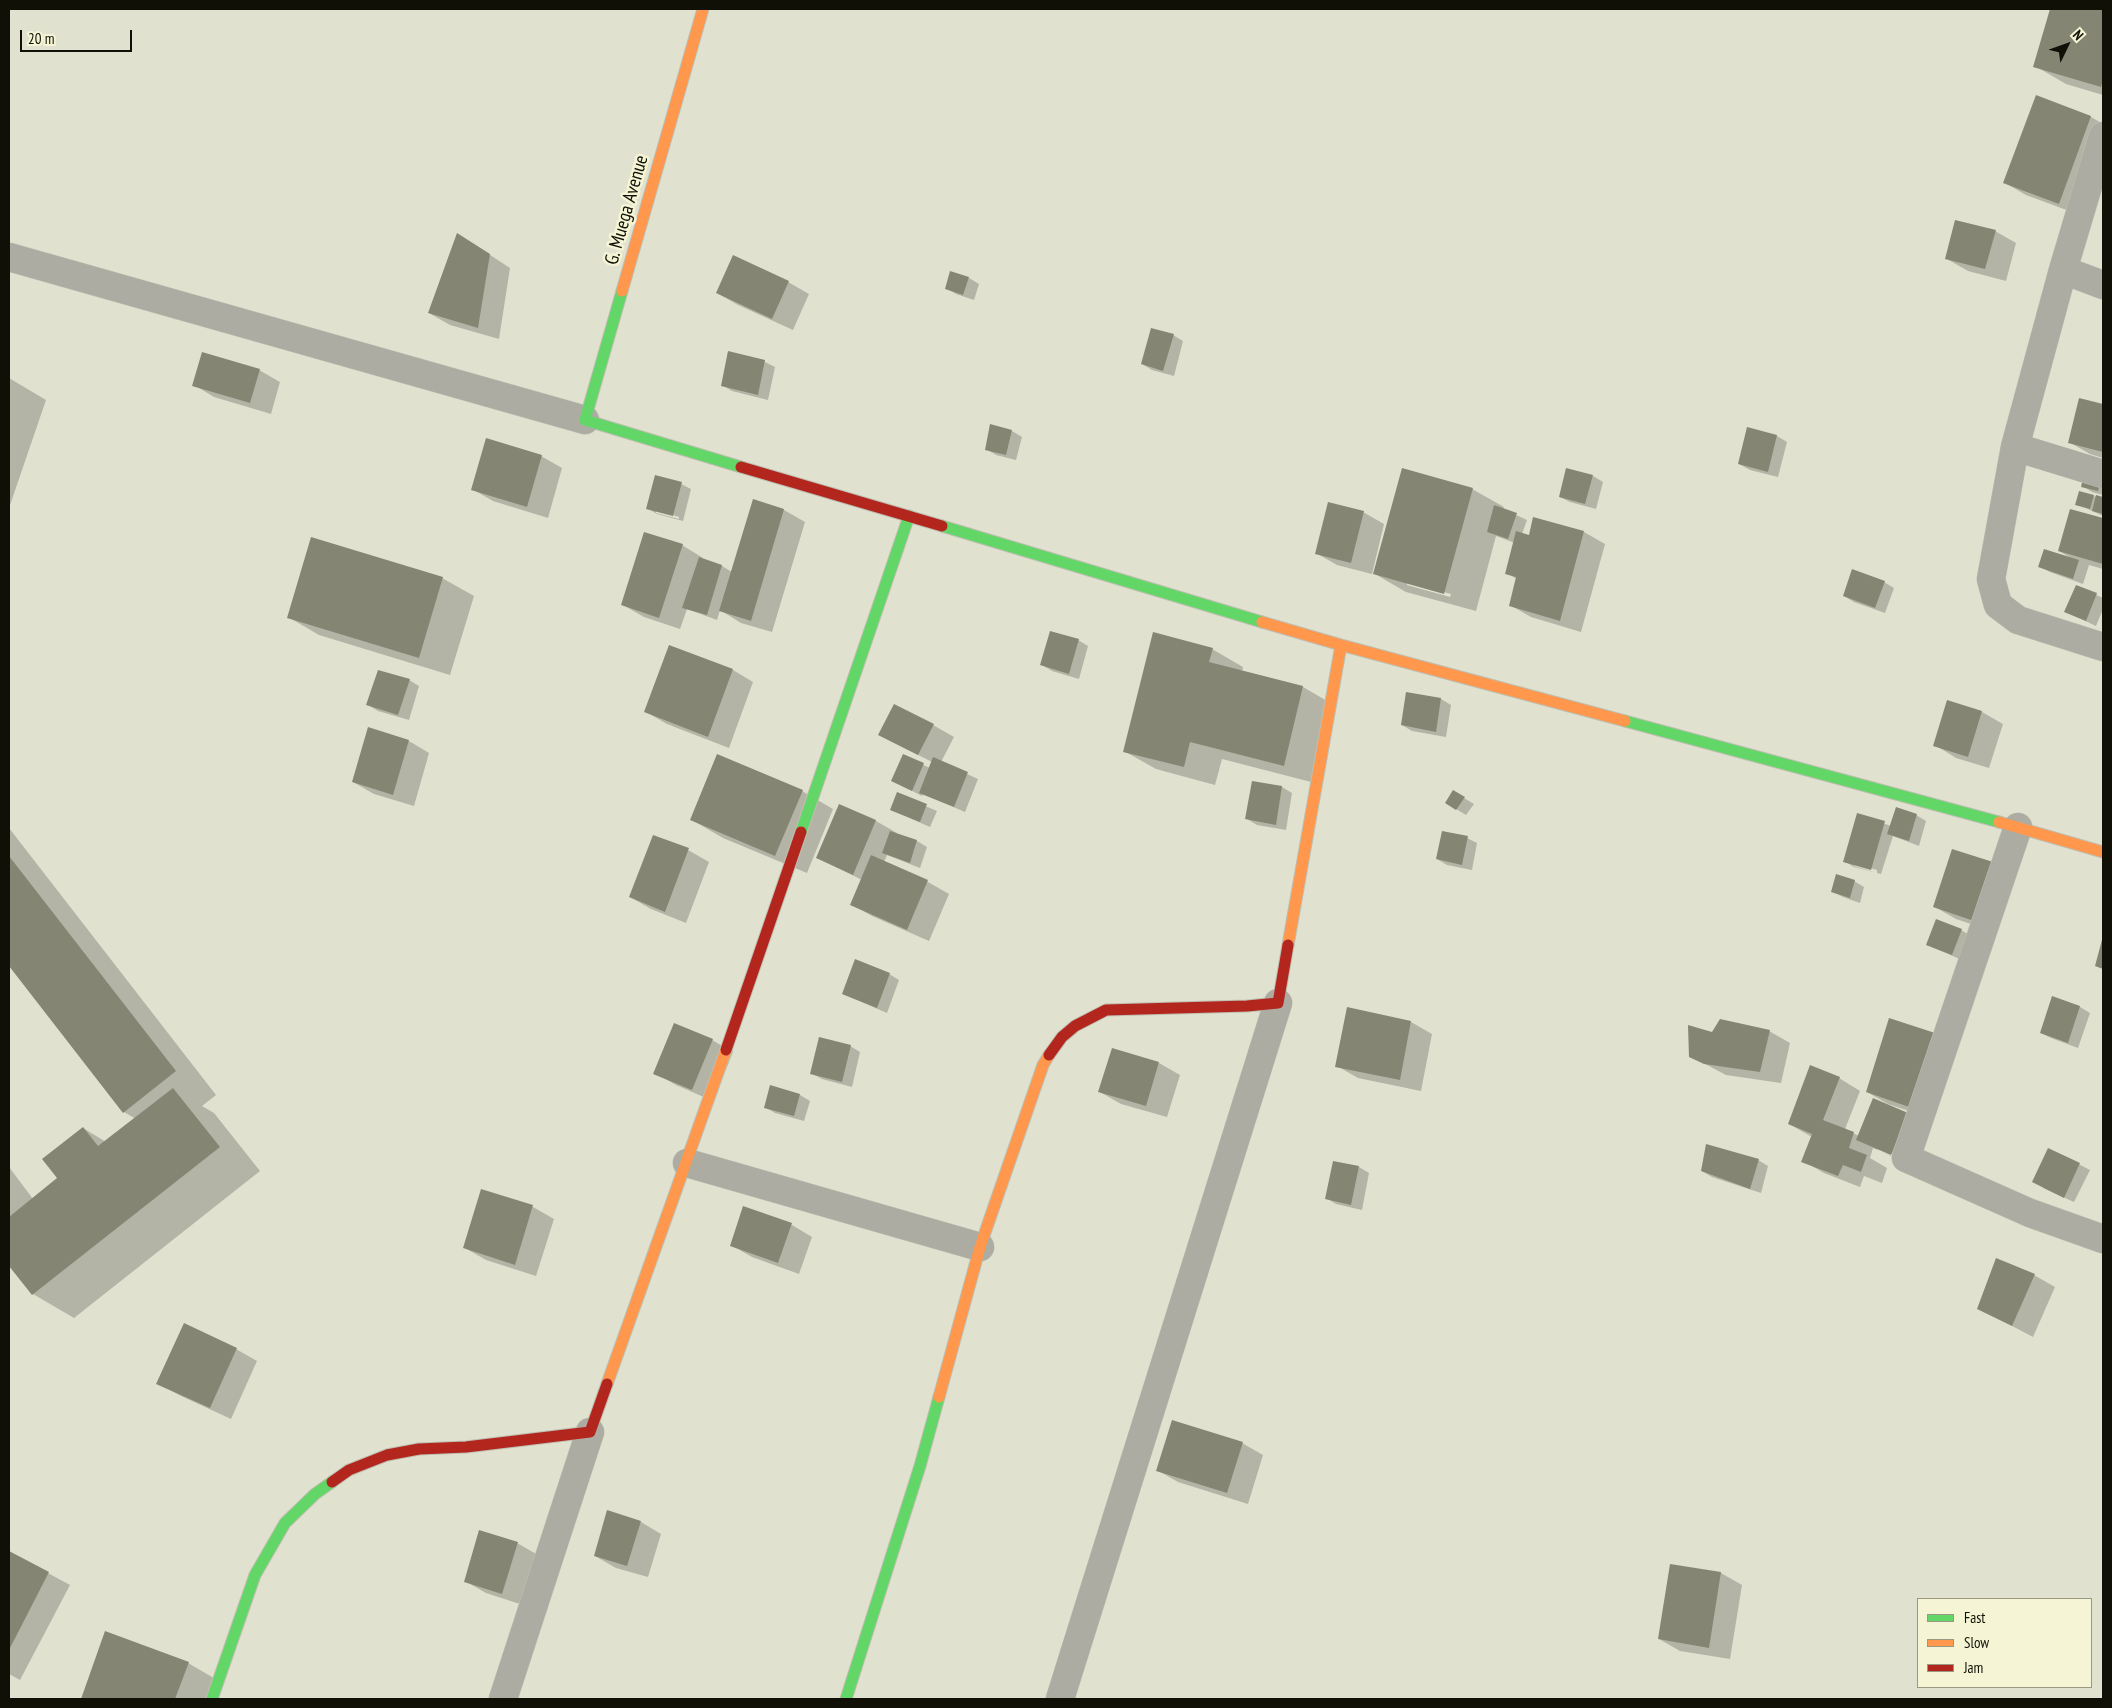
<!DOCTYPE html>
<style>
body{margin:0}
#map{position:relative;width:2112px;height:1708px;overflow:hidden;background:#e1e1d0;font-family:"PT Sans Narrow",sans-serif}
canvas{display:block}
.frame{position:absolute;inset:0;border:10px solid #101006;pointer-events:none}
.legend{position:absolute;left:1917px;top:1598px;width:175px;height:90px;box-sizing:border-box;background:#f5f5d6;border:1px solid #999983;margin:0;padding:6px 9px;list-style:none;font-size:15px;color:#101006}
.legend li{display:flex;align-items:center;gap:10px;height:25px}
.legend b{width:25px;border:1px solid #999983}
.north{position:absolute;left:2042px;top:20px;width:50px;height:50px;-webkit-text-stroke:4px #f5f5d6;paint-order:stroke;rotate:48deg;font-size:14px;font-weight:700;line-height:20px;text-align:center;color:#101006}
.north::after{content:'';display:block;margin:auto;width:18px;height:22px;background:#101006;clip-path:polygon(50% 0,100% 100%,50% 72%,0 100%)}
.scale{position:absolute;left:20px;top:30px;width:112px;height:22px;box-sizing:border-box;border:2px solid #101006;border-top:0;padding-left:6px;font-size:15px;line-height:18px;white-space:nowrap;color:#101006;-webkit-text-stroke:4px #f5f5d6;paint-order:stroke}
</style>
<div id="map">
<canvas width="2112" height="1708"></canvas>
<div class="frame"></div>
<ul class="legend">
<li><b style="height:6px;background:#63d668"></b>Fast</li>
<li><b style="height:6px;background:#ff974d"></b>Slow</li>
<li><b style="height:6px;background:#b3261e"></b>Jam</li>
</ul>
<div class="north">N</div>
<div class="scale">20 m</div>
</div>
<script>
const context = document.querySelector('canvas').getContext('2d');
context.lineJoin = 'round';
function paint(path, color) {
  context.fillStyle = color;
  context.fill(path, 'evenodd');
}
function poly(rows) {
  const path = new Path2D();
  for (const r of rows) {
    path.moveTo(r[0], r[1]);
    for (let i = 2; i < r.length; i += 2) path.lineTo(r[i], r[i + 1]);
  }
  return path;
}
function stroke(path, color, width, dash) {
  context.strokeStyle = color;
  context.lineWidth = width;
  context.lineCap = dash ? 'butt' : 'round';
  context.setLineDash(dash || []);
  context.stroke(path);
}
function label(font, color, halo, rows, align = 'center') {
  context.font = font + ' "PT Sans Narrow",sans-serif';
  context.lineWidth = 5;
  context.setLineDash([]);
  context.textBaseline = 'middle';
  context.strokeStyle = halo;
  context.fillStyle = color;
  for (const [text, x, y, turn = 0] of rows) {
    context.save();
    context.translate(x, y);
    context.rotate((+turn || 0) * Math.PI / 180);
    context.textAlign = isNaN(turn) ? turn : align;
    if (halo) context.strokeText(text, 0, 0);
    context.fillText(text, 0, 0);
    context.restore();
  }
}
paint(poly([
 [2052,9,2103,9,2103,95,2066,84,2035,66],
 [2037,97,2091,117,2103,124,2080,215,2026,195,2005,183],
 [1995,231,2016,243,2006,281,1968,271,1947,259],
 [458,234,510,268,499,339,450,325,429,313],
 [969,278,979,284,974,300,956,294,946,288],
 [788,282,809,294,793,330,738,305,717,293],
 [1173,335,1183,341,1174,376,1152,370,1142,364],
 [729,353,765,362,775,367,768,400,732,391,722,385],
 [259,370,280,382,271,414,214,397,194,385],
 [9,378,46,400,9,508],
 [2080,399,2103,405,2103,458,2090,454,2069,442],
 [1748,428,1777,436,1787,442,1778,477,1750,470,1739,464],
 [1012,431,1022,437,1016,460,996,455,986,449],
 [541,456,562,468,548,518,493,501,472,489],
 [1593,476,1603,482,1596,509,1570,502,1560,497],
 [2103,481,2103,495,2092,492,2082,486],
 [681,484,691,489,683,521,657,514,647,508],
 [656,510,679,517,679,519,656,513],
 [1472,489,1504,507,1503,509,1527,520,1522,534,1530,537,1534,518,1584,532,1605,544,1581,632,1531,617,1510,605,1517,579,1506,573,1515,543,1496,536,1476,611,1406,592,1375,574],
 [1407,582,1451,594,1450,597,1407,585],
 [2093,496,2103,498,2103,516,2077,504],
 [754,501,784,510,805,522,772,632,741,623,720,610,717,620,687,609,680,629,644,617,623,605,682,545,703,558,702,560,722,566,732,572],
 [2071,510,2103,519,2103,569,2089,565,2083,584,2050,572,2040,567,2071,558,2059,551],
 [1363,512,1384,524,1372,574,1337,565,1316,553],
 [442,578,474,596,450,675,319,635,288,617],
 [1884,582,1894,588,1885,613,1854,602,1844,596],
 [2077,586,2103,598,2103,609,2096,626,2066,612],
 [1078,640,1088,646,1079,679,1052,671,1042,665],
 [670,647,733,670,753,682,729,748,667,724,646,712],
 [1212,649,1243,667,1242,672,1303,687,1334,705,1315,783,1222,759,1215,785,1156,769,1124,751],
 [409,680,419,686,409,720,378,711,368,705],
 [1441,699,1451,705,1446,737,1412,731,1402,725],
 [1948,701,1982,712,2003,724,1989,768,1956,758,1935,745],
 [933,725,954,737,941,762,978,779,965,812,923,794,922,796,893,781,904,756,930,768,932,762,879,735],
 [409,741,429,753,414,806,374,794,353,782],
 [1253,782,1282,787,1292,793,1286,830,1257,825,1247,819],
 [802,791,833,809,807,873,723,838,692,820],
 [1454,792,1474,804,1466,815,1456,809],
 [897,794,937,811,930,827,891,810],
 [839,805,876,821,897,833,896,834,917,841,927,847,920,868,887,855,884,862,928,882,949,894,929,941,872,916,851,904,862,880,818,858],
 [1858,814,1891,826,1916,815,1926,821,1919,846,1893,836,1881,874,1854,867,1844,861],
 [1854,863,1877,870,1877,873,1854,866],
 [9,828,216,1095,202,1106,214,1113,260,1171,74,1318,33,1294,9,1264,9,1167,33,1199,59,1179,83,1128,106,1142,136,1119,124,1112,9,964],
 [1467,838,1477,843,1472,870,1447,865,1437,859],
 [688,850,709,862,686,923,651,909,630,897],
 [2013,876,1995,932,1956,919,1935,907],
 [1854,881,1864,887,1860,903,1843,897,1833,892],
 [1961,930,1971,936,1962,960,1927,945],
 [889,974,899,980,887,1013,843,994],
 [2053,998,2080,1007,2090,1013,2078,1048,2051,1038,2041,1033],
 [1890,1020,1933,1119,1888,1104,1867,1092],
 [1411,1022,1432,1034,1421,1091,1358,1078,1337,1066],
 [1769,1031,1790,1043,1781,1083,1726,1075,1690,1056,1713,1033],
 [712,1040,733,1052,713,1101,676,1085,655,1073],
 [850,1046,860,1052,852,1087,822,1079,811,1073],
 [1159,1063,1180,1075,1167,1117,1121,1104,1100,1092],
 [1839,1078,1860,1091,1845,1129,1859,1136,1907,1115,1912,1166,1873,1148,1870,1158,1887,1168,1882,1183,1864,1176,1860,1187,1824,1173,1803,1161,1812,1137,1789,1124],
 [1877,1148,1897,1156,1896,1158,1877,1150],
 [800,1095,810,1101,804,1121,775,1113,765,1107],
 [2049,1149,2090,1170,2074,1202,2043,1188],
 [1758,1160,1768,1166,1761,1193,1712,1177,1702,1171],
 [1359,1167,1369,1173,1362,1210,1336,1204,1326,1198],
 [482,1191,533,1207,554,1219,536,1276,486,1260,465,1248],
 [744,1208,792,1225,812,1237,799,1274,752,1257,731,1245],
 [2034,1275,2055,1287,2033,1337,1978,1308],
 [236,1349,257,1361,231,1419,179,1395,158,1383],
 [1242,1443,1263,1455,1248,1504,1178,1482,1157,1470],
 [641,1522,661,1534,648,1577,616,1568,595,1556],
 [517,1543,538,1555,523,1605,486,1593,465,1581],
 [9,1552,70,1585,20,1680,9,1674],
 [1671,1565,1721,1573,1742,1585,1730,1659,1680,1651,1659,1639],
 [106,1633,188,1663,219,1681,213,1699,82,1699]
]), '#0003');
paint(poly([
 [2050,9,2103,9,2103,79,2101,87,2033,67],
 [2036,95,2091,116,2059,204,2003,183],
 [1955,220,1996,230,1985,269,1945,259],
 [457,233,490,254,478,328,428,313],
 [733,255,789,281,772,319,716,293],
 [950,271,969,277,963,295,945,289],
 [1151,328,1174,334,1163,371,1141,364],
 [728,351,765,360,758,395,721,386],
 [202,352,260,369,250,403,192,386],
 [2079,398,2103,404,2103,452,2068,443],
 [990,424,1012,430,1006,455,985,450],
 [1747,427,1777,435,1768,472,1738,464],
 [486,438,542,455,527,507,471,490],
 [1402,468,1473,488,1444,594,1373,574],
 [1566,468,1593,475,1585,504,1559,497],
 [2084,474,2102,478,2098,491,2081,487],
 [655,475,682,482,673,516,646,509],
 [2079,491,2094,495,2090,509,2075,505],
 [2096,495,2103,497,2103,514,2092,511],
 [753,499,784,509,751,621,719,611],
 [1328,502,1364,511,1351,563,1315,554],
 [1494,505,1517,513,1508,539,1487,532],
 [2070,509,2103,518,2103,564,2058,551],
 [1533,517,1584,531,1560,621,1509,606,1516,577,1505,574,1516,531,1529,535],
 [644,532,683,544,659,618,621,605],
 [311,537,443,577,419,658,287,618],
 [2044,549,2079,560,2073,579,2038,567],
 [699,557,722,565,707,615,682,608],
 [1852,569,1885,581,1875,608,1843,596],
 [2076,585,2097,593,2086,621,2064,612],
 [1050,631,1079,639,1069,674,1040,665],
 [1153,632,1213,648,1209,662,1303,686,1284,766,1190,742,1184,767,1123,752],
 [669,645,733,669,708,737,644,712],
 [378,670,410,679,398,715,366,705],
 [1406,692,1441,698,1436,732,1401,725],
 [1947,700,1982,711,1968,757,1933,746],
 [894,704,934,724,918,755,878,735],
 [368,727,409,740,393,795,352,782],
 [717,754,803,790,775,856,690,820],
 [903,754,924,763,912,791,891,781],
 [933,757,968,772,954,807,919,793],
 [1252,781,1282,786,1276,825,1245,819],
 [1453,790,1465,797,1456,810,1445,803],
 [897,792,927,804,920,822,890,810],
 [839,804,876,820,853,875,816,858],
 [1896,807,1917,814,1909,841,1887,834],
 [1857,813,1885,821,1871,870,1843,862],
 [890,831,917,840,910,863,882,853],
 [1442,831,1468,836,1462,865,1436,859],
 [653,835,689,848,665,912,629,897],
 [1952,849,1993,862,1974,921,1933,907],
 [871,855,928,880,907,930,850,905],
 [9,856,176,1071,123,1113,9,966],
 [1836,874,1855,880,1850,898,1831,892],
 [1936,919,1962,929,1952,955,1926,945],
 [2103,936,2103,969,2095,966],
 [855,959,890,973,877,1008,842,994],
 [2052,996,2080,1006,2068,1043,2040,1033],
 [1347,1007,1411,1021,1400,1080,1335,1067],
 [1889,1018,1935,1033,1912,1108,1866,1092],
 [1720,1019,1770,1030,1760,1072,1704,1064,1689,1057,1688,1025,1712,1032],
 [674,1023,713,1039,692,1090,653,1074],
 [819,1037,851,1045,842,1082,810,1074],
 [1112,1048,1159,1062,1146,1106,1098,1092],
 [1810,1065,1840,1077,1823,1120,1854,1132,1849,1148,1867,1155,1861,1172,1843,1165,1838,1176,1801,1162,1812,1134,1788,1124],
 [770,1085,800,1094,794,1116,764,1108],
 [173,1088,220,1147,32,1295,9,1266,9,1217,57,1178,42,1159,83,1127,98,1146],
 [1873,1098,1908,1113,1891,1155,1856,1140],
 [1706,1144,1759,1159,1750,1189,1701,1171],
 [2048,1148,2080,1163,2064,1198,2032,1182],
 [1333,1161,1359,1166,1351,1205,1325,1199],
 [481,1189,533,1205,515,1265,463,1248],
 [743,1206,792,1223,778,1263,730,1246],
 [1996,1258,2035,1274,2012,1326,1977,1309],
 [184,1323,237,1348,210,1408,156,1384],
 [1172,1420,1243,1442,1227,1493,1156,1471],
 [607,1510,641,1521,627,1566,594,1556],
 [479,1530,518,1542,502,1594,464,1582],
 [9,1551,49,1572,9,1650],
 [1670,1564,1721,1572,1709,1648,1658,1639],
 [105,1631,189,1662,175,1699,81,1699]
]), '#858573');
const street = poly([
 [2103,136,2063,270,2015,447,1991,579,1998,605,2018,620,2103,647],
 [9,257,585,420],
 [2063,270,2103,285],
 [2015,447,2103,474],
 [2018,827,1906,1158,2030,1213,2103,1239],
 [687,1163,980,1247],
 [503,1699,590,1432],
 [1060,1699,1278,1003]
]);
const fast = poly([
 [622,291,585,420,741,467],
 [942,526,1262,622],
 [1625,721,1999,822],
 [801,832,909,516],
 [212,1699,255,1575,285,1523,315,1494,332,1482],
 [846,1699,920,1466,939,1397]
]);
const slow = poly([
 [622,291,703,9],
 [1262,622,1341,645,1625,721],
 [1999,822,2103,852],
 [1288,945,1341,645],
 [607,1384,726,1050],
 [939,1397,980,1247,1043,1065,1049,1055]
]);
const jam = poly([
 [741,467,942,526],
 [726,1050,801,832],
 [1049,1055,1062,1037,1075,1026,1106,1010,1247,1006,1278,1003,1288,945],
 [332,1482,349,1470,387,1455,419,1449,466,1447,590,1432,607,1384]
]);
stroke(street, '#bebeb1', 29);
stroke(fast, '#bebeb1', 13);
stroke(slow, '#bebeb1', 13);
stroke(jam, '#bebeb1', 13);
stroke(street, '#acaca2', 28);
stroke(fast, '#63d668', 11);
stroke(slow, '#ff974d', 11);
stroke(jam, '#b3261e', 11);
label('19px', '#101006', '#f5f5d6', [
 ["G. Muega Avenue",627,210,-74]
]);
</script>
